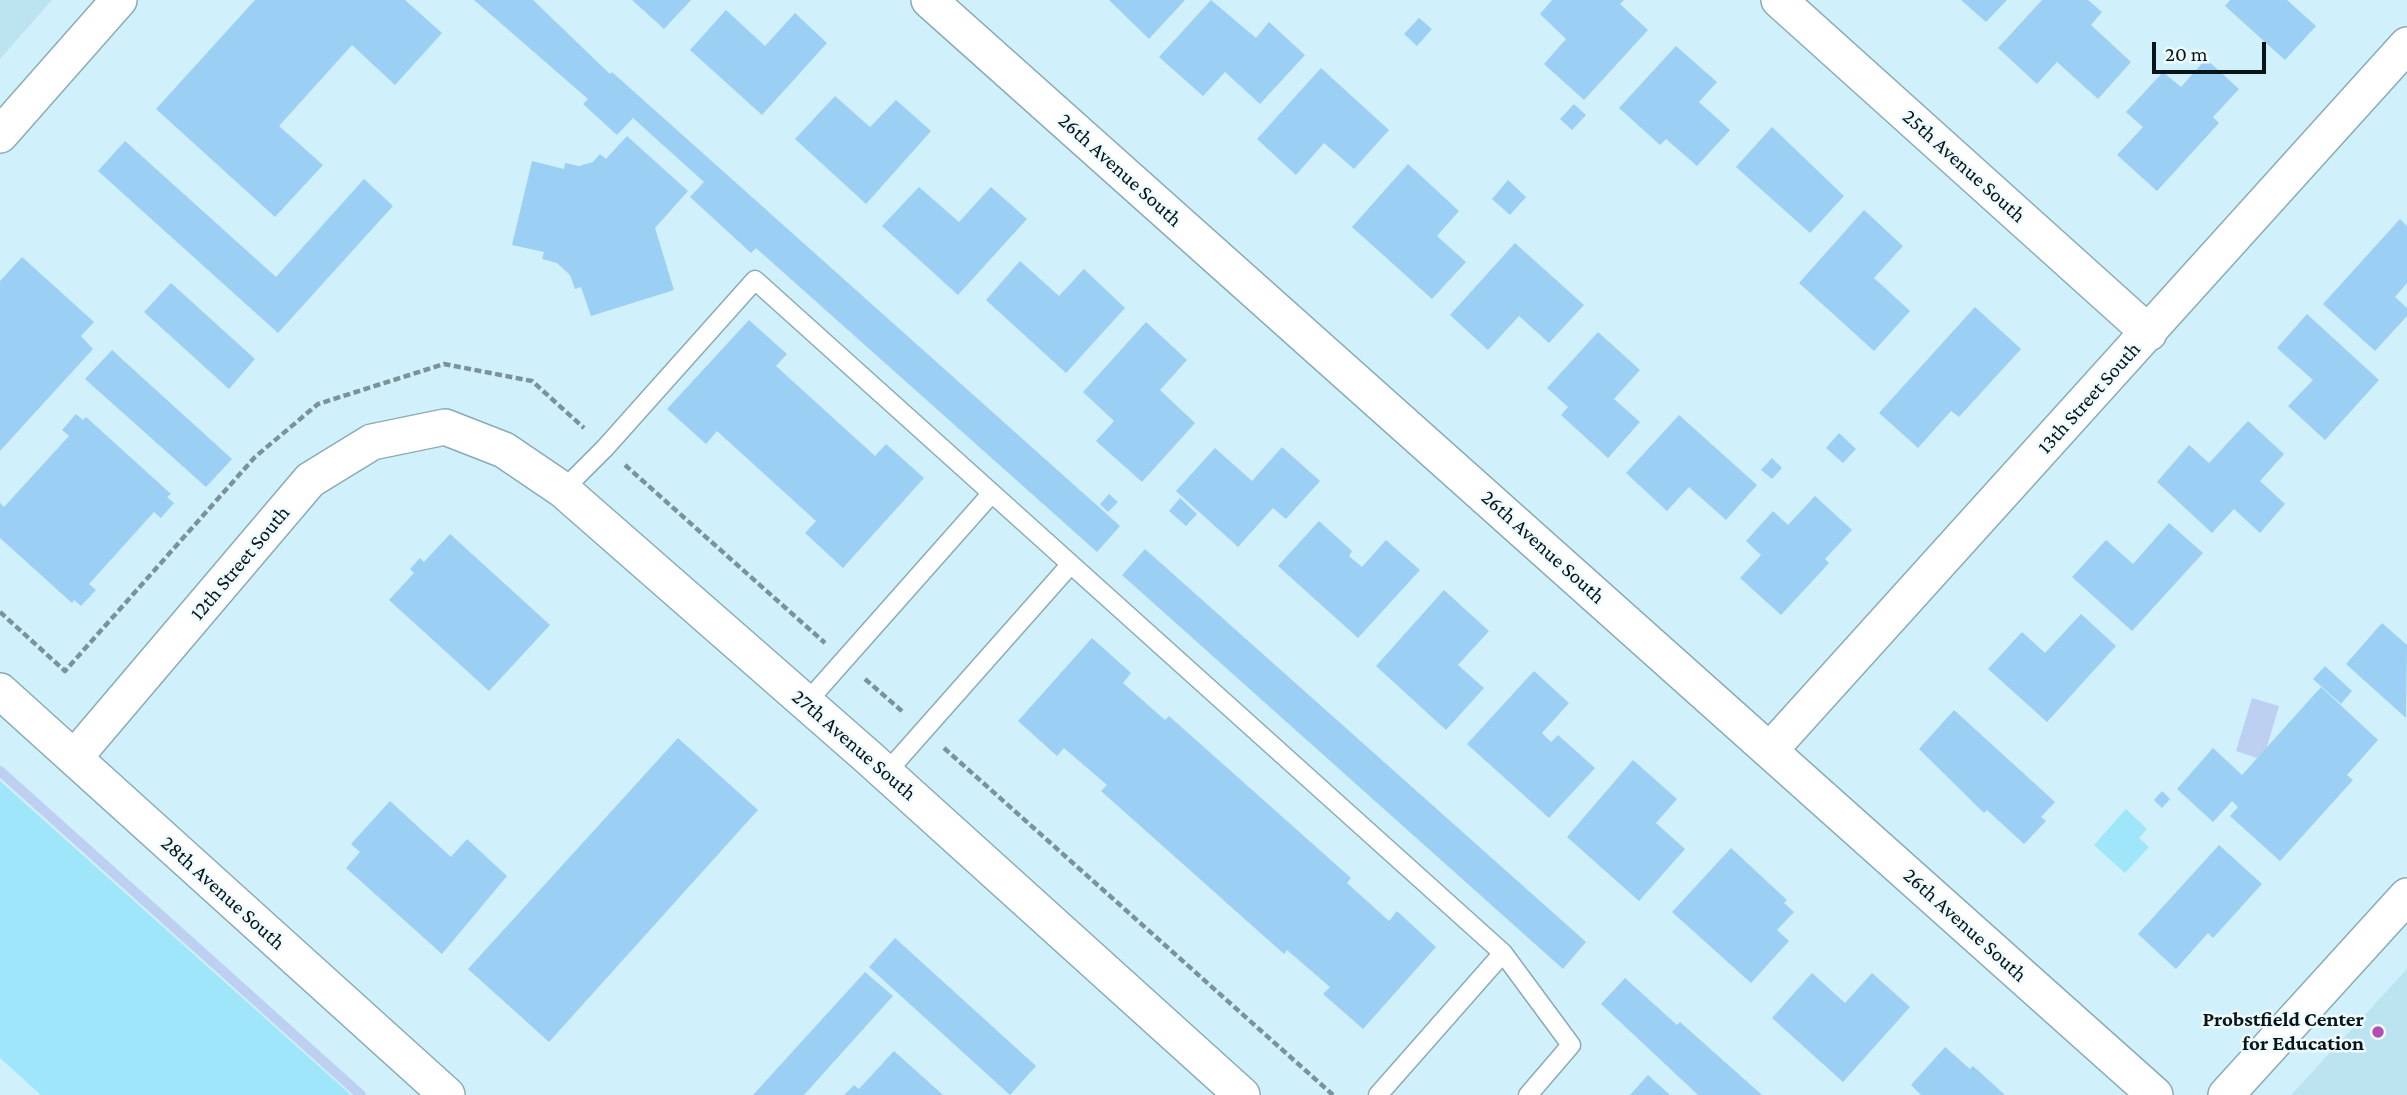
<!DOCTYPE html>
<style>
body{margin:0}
#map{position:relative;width:2407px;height:1095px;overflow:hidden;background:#d0f1fb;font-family:"Crimson Pro",serif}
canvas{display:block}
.scale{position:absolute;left:2152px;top:42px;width:114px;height:32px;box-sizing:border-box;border:4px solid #081417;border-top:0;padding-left:9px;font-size:21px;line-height:24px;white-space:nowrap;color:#081417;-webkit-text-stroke:5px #edfbff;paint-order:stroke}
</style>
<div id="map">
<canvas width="2407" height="1095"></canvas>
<div class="scale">20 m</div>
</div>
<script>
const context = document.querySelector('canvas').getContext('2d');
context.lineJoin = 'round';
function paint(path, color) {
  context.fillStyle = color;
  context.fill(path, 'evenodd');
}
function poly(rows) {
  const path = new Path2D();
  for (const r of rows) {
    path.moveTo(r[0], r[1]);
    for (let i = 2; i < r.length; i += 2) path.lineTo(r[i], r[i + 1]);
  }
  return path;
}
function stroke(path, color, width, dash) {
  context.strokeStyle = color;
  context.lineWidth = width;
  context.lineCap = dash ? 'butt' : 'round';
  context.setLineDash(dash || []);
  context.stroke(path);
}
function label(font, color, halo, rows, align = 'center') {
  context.font = font + ' "Crimson Pro",serif';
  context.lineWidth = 5;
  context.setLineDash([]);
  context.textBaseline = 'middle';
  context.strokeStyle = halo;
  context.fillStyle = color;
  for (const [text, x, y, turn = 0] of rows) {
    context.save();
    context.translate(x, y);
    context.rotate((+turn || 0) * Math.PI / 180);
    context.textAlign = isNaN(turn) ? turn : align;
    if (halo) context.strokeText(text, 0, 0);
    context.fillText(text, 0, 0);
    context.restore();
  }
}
paint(poly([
 [0,0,52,0,0,59],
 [2407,969,2407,1095,2291,1095]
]), '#bbe3f0');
paint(poly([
 [0,781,351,1095,41,1095,0,1058],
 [2126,809,2147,829,2139,838,2149,847,2125,873,2094,845]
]), '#9fe6fb');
paint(poly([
 [2252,698,2279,706,2263,760,2236,751]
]), '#bed0f1');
stroke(poly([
 [0,771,361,1095]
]), '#bed0f1', 10);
paint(poly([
 [255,0,405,0,442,33,395,85,352,45,279,126,323,165,275,217,156,109],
 [474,0,533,0,610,74,612,72,1120,526,1097,552,756,248,751,253,690,197,704,182,633,118,617,135,583,104,588,99],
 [632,0,691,0,664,29],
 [1109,0,1185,0,1149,39],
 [1211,0,1256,38,1269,22,1305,55,1260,104,1225,72,1203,96,1159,57],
 [1552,0,1624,0,1620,4,1648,30,1584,100,1544,64,1566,39,1540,14],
 [1961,0,2007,0,1986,22],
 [2042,0,2088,0,2102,12,2091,25,2131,62,2098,99,2057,62,2037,84,1998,48],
 [2230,0,2287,0,2316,26,2285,60,2225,6],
 [726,10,765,46,795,13,827,43,762,115,690,50],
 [1419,18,1432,29,1417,46,1404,34],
 [1676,46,1717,82,1699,102,1730,130,1697,166,1666,139,1660,145,1619,108],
 [2206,59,2239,89,2213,117,2219,123,2157,191,2117,155,2143,127,2126,112,2163,72,2181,87],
 [1321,68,1389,130,1354,169,1324,143,1296,175,1257,139],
 [835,96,870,127,896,100,931,131,866,204,795,139],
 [1574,104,1586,115,1572,130,1560,119],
 [1772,127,1844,196,1810,233,1736,167],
 [627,136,688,191,655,228,674,290,591,316,581,287,575,289,570,275,557,263,542,259,544,252,512,245,532,161,564,169,565,163,579,166,593,162,600,154,606,159],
 [125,141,276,277,364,179,393,206,278,333,98,171],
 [1408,164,1459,211,1437,236,1466,262,1432,299,1352,227],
 [1508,180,1526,197,1510,215,1492,199],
 [919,187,959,222,991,187,1027,219,958,295,882,226],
 [1864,210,1903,246,1874,278,1910,311,1874,351,1799,283],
 [2400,219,2407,226,2407,283,2395,297,2407,308,2407,316,2375,351,2323,304],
 [1515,243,1584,305,1549,343,1519,316,1488,350,1450,315],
 [22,257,94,322,81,336,93,349,0,451,0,281],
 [1020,261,1059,296,1084,269,1125,308,1066,373,986,300],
 [171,283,255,359,229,389,144,312],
 [1975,307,2021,349,1959,417,1951,411,1918,448,1879,413],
 [2307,314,2379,380,2325,440,2288,406,2313,380,2277,348],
 [749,320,787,354,776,366,875,456,886,444,924,478,843,568,805,533,816,521,717,431,706,444,667,409],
 [1146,322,1187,360,1160,390,1195,423,1142,482,1096,441,1114,421,1083,392],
 [1598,332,1640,370,1614,399,1640,422,1608,458,1561,415,1568,407,1547,388],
 [112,350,232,459,206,487,85,379],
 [76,414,83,420,86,417,171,494,167,497,174,503,161,518,154,512,89,584,96,590,81,606,74,600,72,603,0,538,0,503,4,507,69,436,62,430],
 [1679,415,1757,485,1726,520,1689,487,1667,511,1626,473],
 [2248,421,2284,454,2260,481,2285,504,2260,533,2234,509,2212,533,2157,482,2189,445,2209,463],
 [1839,433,1856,449,1843,463,1826,448],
 [1282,447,1320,481,1286,519,1273,508,1238,547,1176,491,1215,448,1252,481],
 [1772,458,1782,468,1772,479,1761,470],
 [1109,494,1118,502,1108,512,1100,504],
 [1815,496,1852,530,1825,559,1829,563,1781,615,1740,578,1761,555,1746,541,1773,511,1788,525],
 [1180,498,1197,514,1186,526,1169,511],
 [1319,521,1352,551,1349,556,1362,567,1386,540,1420,570,1358,638,1278,566],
 [2169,523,2203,553,2132,631,2072,577,2106,540,2133,564],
 [450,534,550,625,489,691,389,600,414,573,410,569,420,558,424,562],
 [1145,549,1586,942,1563,969,1122,575],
 [1444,590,1489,631,1458,665,1484,688,1446,730,1376,666],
 [2081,614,2116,646,2047,722,1988,669,2022,632,2045,653],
 [2382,623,2407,645,2406,718,2346,664],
 [1092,638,1131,673,1123,683,1165,720,1169,716,1351,878,1347,883,1389,921,1397,911,1436,947,1363,1029,1323,994,1330,987,1287,950,1284,954,1101,791,1107,785,1064,748,1057,756,1018,721],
 [2325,666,2352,691,2341,704,2313,679],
 [1534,671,1569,703,1542,733,1551,742,1558,735,1595,768,1549,818,1467,744],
 [2321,687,2378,740,2347,775,2353,780,2280,861,2230,816,2238,807,2232,801,2213,822,2177,789,2213,748,2242,775],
 [1954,710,2055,802,2041,817,2046,821,2024,844,1987,810,1984,813,1919,749],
 [678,738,758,810,549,1042,468,969],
 [1633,760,1677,799,1656,823,1685,849,1639,901,1567,837],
 [2162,791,2170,799,2162,808,2154,800],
 [390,801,451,857,467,839,507,876,442,954,346,868,360,852,351,844],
 [2219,845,2262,884,2213,938,2208,933,2176,969,2138,934],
 [1731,848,1787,900,1784,903,1794,912,1777,930,1789,941,1751,983,1672,912],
 [895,938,1036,1066,1010,1095,869,967],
 [865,972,893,996,804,1095,753,1095],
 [1812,973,1845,1003,1872,973,1910,1007,1843,1082,1772,1018],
 [1625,978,1677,1025,1680,1022,1762,1095,1698,1095,1601,1004],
 [1945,1047,1970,1069,1973,1066,2005,1095,1921,1095,1911,1085],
 [894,1051,943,1095,844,1095,854,1085,859,1089],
 [1648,1075,1670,1095,1630,1095]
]), '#9bcff4');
const service = poly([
 [563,490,605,448,755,280,1503,953,1571,1045,1528,1095],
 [806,703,992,493],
 [886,773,1071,564],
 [1378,1095,1503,953]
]);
const minor = poly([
 [929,0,2155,1095],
 [1779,0,2149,333],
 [0,135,119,0],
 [0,691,447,1095],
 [1770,750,2407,45],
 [74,758,310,480,372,442,445,427,504,450,563,490,868,757,1242,1095],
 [2226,1095,2407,896]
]);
stroke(service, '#8babb4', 21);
stroke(minor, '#8babb4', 38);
stroke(poly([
 [625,465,825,643],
 [0,612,65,671,255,457,318,404,444,364,532,381,584,428],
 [865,679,903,712],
 [944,748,1333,1095]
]), '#7a9299', 4.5, [7, 3.5]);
stroke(service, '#fff', 18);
stroke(minor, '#fff', 35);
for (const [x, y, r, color] of [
 [2378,1032,7,"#b54eb2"]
]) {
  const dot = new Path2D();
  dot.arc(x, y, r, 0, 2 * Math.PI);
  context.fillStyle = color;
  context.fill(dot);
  stroke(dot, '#edfbff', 2.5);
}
label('21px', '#081417', '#edfbff', [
 ["25th Avenue South",1964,166,42],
 ["26th Avenue South",1120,170,42],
 ["13th Street South",2089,398,-48],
 ["26th Avenue South",1543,547,42],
 ["12th Street South",240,563,-50],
 ["27th Avenue South",854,745,41],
 ["28th Avenue South",223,893,42],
 ["26th Avenue South",1965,925,42]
]);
label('bold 21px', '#081417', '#edfbff', [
 ["Probstfield Center",2364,1020],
 ["for Education",2364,1044]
], 'right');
</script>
